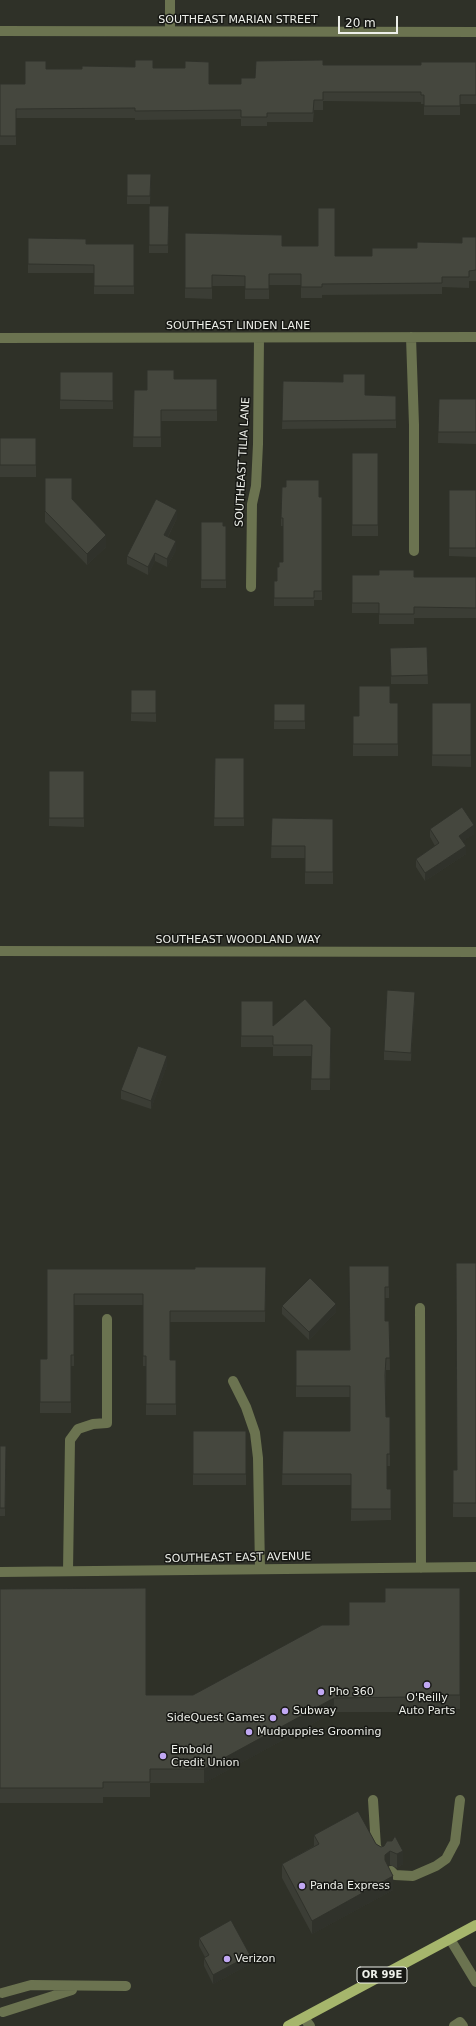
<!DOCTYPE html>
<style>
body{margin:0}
#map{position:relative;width:476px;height:2026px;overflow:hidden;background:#2f3128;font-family:"DejaVu Sans",sans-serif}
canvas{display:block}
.scale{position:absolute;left:338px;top:16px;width:60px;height:18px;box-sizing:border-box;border:2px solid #edefe9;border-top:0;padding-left:5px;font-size:12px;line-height:14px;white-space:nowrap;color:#edefe9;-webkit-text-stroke:3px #171814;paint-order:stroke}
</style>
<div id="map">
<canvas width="476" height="2026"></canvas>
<div class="scale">20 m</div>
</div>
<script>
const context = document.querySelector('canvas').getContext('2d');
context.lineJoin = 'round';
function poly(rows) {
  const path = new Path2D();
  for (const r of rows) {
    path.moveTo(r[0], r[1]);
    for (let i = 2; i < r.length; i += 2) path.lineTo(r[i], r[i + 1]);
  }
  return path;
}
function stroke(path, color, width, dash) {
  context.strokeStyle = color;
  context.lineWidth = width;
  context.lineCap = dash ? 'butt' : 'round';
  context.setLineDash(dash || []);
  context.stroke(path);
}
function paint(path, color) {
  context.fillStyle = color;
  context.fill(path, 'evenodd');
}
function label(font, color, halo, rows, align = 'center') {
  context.font = font + ' "DejaVu Sans",sans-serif';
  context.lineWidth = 3;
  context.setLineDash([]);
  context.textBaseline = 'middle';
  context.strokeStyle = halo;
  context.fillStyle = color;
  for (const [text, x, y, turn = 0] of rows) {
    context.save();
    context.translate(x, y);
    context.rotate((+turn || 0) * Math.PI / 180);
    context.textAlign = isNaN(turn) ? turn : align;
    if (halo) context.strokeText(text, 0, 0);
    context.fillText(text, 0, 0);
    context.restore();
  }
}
stroke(poly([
 [170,0,170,31],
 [0,31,476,32],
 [411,337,414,425,414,551],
 [0,338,476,337],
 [251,587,252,504,256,486,258,444,259,338],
 [0,951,476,952],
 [420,1308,421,1568],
 [233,1381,246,1407,255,1433,258,1458,260,1569],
 [68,1571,70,1440,78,1429,93,1424,107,1423,107,1319],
 [0,1572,476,1567],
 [373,1800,376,1847,381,1854],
 [391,1871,395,1875,413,1876,436,1866,446,1859,455,1842,460,1800],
 [450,1939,476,1982],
 [2,1993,31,1985,126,1986],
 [3,2012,72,1990],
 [304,2018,310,2026],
 [454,2026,460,2022,463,2026]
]), '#6b7350', 10);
stroke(poly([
 [288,2026,476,1925]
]), '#a6b66c', 10);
paint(poly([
 [476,62,476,104,460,104,460,115,424,115,424,104,421,104,421,102,323,101,323,110,314,110,313,122,267,122,267,126,241,126,241,119,135,120,135,118,16,118,16,145,0,145,0,84,25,84,46,69,153,68,209,84,241,84,255,78,323,65,421,65],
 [127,174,151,174,150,204,127,204],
 [149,206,169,206,168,253,149,253],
 [185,233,282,246,335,256,372,256,417,248,462,243,476,237,476,281,469,281,469,288,442,287,442,294,322,295,322,298,301,298,301,285,269,285,269,299,245,299,245,286,212,286,212,299,185,298],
 [28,238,86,244,134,244,134,294,94,294,94,273,28,273],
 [60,372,113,372,113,409,60,409],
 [174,379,217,379,217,421,161,421,161,447,133,447,134,390,147,390],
 [283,381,365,395,396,396,396,428,282,429],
 [439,399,476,399,476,444,438,443],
 [0,438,36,438,36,477,0,477],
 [352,453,378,453,378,536,352,536],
 [45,478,72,499,106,547,87,565,45,522],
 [449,490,476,490,476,557,449,556],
 [319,497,322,497,322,600,314,600,314,606,274,606,274,581,277,581,279,567,283,562,283,526,281,526,281,518],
 [177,518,168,537,176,550,167,567,155,561,148,575,127,564,127,556],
 [201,522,223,526,226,526,226,588,201,588],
 [352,575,414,577,476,577,476,618,414,618,414,624,379,624,379,613,352,613],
 [427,647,428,684,391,684,390,648],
 [131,690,156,690,156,722,131,721],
 [398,703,398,756,353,756,353,716,359,716],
 [432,703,471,703,471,767,432,766],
 [274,704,305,704,305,729,274,729],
 [215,758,244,758,244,826,214,826],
 [49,771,84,771,84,827,49,826],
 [272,818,333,819,333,884,305,884,305,858,271,858],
 [430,829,474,834,463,841,466,854,425,881,416,867,416,859,435,846,430,837],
 [415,1000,411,1061,384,1060,384,1051],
 [241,1001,273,1026,331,1028,330,1090,311,1090,311,1056,273,1056,273,1047,241,1047],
 [167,1065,151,1109,121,1099,121,1090],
 [476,1263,476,1517,453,1517,453,1470,457,1470],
 [389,1266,389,1298,385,1298,385,1321,389,1321,390,1370,386,1370,386,1417,390,1417,390,1466,387,1466,387,1489,391,1489,391,1520,351,1521,351,1485,282,1485,283,1431,350,1431,350,1397,296,1397,296,1350,349,1350],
 [266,1267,265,1322,170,1322,170,1360,176,1360,176,1415,146,1415,146,1366,143,1366,143,1305,74,1305,74,1366,71,1366,71,1413,40,1413,40,1359,47,1359,47,1269,195,1269],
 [282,1306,336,1312,309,1340,282,1314],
 [193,1431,246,1431,246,1485,193,1485],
 [0,1446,6,1446,5,1516,0,1516],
 [460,1588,460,1709,409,1710,409,1712,334,1712,204,1783,150,1783,150,1797,103,1797,103,1803,0,1803,0,1589,146,1695,193,1695,349,1625,385,1602],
 [314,1835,376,1844,381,1847,384,1846,392,1841,403,1864,397,1868,390,1865,388,1866,393,1890,312,1934,282,1878,282,1864,314,1846],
 [199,1938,250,1964,213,1984,204,1966,204,1958,205,1957,199,1946]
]), '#3b3d35');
paint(poly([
 [177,510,177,518,164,544,164,535],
 [106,535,106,547,87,565,87,554],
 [176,541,176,550,167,567,167,559],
 [155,553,155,561,148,575,148,567],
 [474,825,474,834,459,844,459,836],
 [466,846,466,854,425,881,425,873],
 [415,992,415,1000,411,1061,411,1053],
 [167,1056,167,1065,151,1109,151,1101],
 [336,1304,336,1312,309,1340,309,1332],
 [334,1698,334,1712,204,1783,204,1769],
 [390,1851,390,1865,385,1869,385,1855],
 [403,1851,403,1864,397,1868,397,1854],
 [393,1876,393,1890,312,1934,312,1921],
 [250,1955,250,1964,213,1984,213,1975]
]), '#30322b');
const building = poly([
 [135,60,153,60,153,68,185,68,185,61,209,62,209,84,241,84,241,78,255,78,256,61,323,60,323,65,421,65,421,62,476,62,476,95,460,95,460,106,424,106,424,95,421,95,421,92,323,92,323,100,314,100,313,113,267,113,267,117,241,117,241,110,135,111,135,108,16,109,16,136,0,136,0,84,25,84,25,61,46,61,46,69,82,69,82,66,135,67,135,60],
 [127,174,151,174,150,196,127,196,127,174],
 [149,206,169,206,168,245,149,245,149,206],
 [318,208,335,208,335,256,372,256,372,248,417,248,417,242,462,243,462,237,476,237,476,270,469,271,469,277,442,277,442,283,322,284,322,287,301,287,301,274,269,274,269,289,245,289,245,276,212,275,212,288,185,288,185,233,282,235,282,246,318,246,318,208],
 [28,238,86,239,86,244,134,244,134,286,94,286,94,265,28,264,28,238],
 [147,370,174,370,174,379,217,379,217,410,161,410,161,437,133,437,134,390,147,390,147,370],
 [60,372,113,372,113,401,60,400,60,372],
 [343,374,365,374,365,395,396,396,396,420,282,421,283,381,343,382,343,374],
 [439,399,476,399,476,432,438,432,439,399],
 [0,438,36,438,36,465,0,465,0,438],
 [352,453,378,453,378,525,352,525,352,453],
 [45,478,72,478,72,499,106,535,87,554,45,511,45,478],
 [286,480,319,480,319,497,322,497,322,591,314,591,314,598,274,598,274,581,277,581,277,567,279,567,279,562,283,562,283,518,281,518,282,487,286,487,286,480],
 [449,490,476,490,476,548,449,548,449,490],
 [156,499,177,510,164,535,176,541,167,559,155,553,148,567,127,556,156,499],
 [201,522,223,522,223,526,226,526,226,580,201,580,201,522],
 [379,570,414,570,414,577,476,577,476,608,414,607,414,614,379,614,379,603,352,603,352,575,379,575,379,570],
 [427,647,428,675,391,676,390,648,427,647],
 [359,686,390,686,390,703,398,703,398,744,353,744,353,716,359,716,359,686],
 [131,690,156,690,156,713,131,713,131,690],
 [432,703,471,703,471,755,432,755,432,703],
 [274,704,305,704,305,721,274,721,274,704],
 [215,758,244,758,244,818,214,818,215,758],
 [49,771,84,771,84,818,49,818,49,771],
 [462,807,474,825,459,836,466,846,425,873,416,859,439,843,430,829,462,807],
 [272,818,333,819,333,872,305,872,305,846,271,846,272,818],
 [387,990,415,992,411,1053,384,1051,387,990],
 [305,999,331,1028,330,1079,311,1079,312,1045,273,1045,273,1036,241,1036,241,1001,273,1001,273,1026,305,999],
 [138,1046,167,1056,151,1101,121,1090,138,1046],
 [456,1263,476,1263,476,1503,453,1503,453,1470,457,1470,456,1263],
 [349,1266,389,1266,389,1287,385,1287,385,1321,389,1321,390,1358,386,1358,385,1375,386,1417,390,1417,390,1454,387,1454,387,1489,391,1489,391,1509,351,1509,351,1474,282,1474,283,1431,350,1431,350,1386,296,1386,296,1350,350,1350,349,1266],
 [195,1267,266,1267,265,1311,170,1311,170,1360,176,1360,176,1404,146,1404,146,1356,143,1356,143,1294,74,1294,74,1355,71,1355,71,1402,40,1402,40,1359,47,1359,47,1269,195,1269,195,1267],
 [310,1278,336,1304,309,1332,282,1306,310,1278],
 [193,1431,246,1431,246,1474,193,1474,193,1431],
 [0,1446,6,1446,5,1508,0,1508,0,1446],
 [146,1588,146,1695,193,1695,322,1625,349,1625,349,1602,385,1602,385,1588,460,1588,460,1695,409,1695,409,1697,334,1698,204,1769,150,1769,150,1782,103,1782,103,1788,0,1788,0,1589,146,1588],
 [358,1811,376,1844,381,1847,384,1846,387,1841,392,1841,395,1836,403,1851,397,1854,390,1851,385,1855,385,1860,393,1876,312,1921,282,1864,319,1844,314,1835,358,1811],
 [231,1920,250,1955,213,1975,204,1958,209,1955,199,1938,231,1920]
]);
paint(building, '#45473e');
stroke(building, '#30322b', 1);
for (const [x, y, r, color] of [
 [427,1685,4,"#c1a8f3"],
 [321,1692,4,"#c1a8f3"],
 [285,1711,4,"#c1a8f3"],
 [273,1718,4,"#c1a8f3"],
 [249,1732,4,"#c1a8f3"],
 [163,1756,4,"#c1a8f3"],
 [302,1886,4,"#c1a8f3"],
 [227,1959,4,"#c1a8f3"]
]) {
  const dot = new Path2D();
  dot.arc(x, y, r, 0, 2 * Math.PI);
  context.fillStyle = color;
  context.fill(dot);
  stroke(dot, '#171814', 1.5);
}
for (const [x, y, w] of [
 [382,1975,50]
]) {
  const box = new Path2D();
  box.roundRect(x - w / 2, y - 8, w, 16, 3);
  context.fillStyle = '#171814';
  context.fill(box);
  stroke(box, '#edefe9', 1);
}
label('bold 10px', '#edefe9', null, [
 ["OR 99E",382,1975]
]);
label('11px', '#edefe9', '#171814', [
 ["SOUTHEAST MARIAN STREET",238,20],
 ["SOUTHEAST LINDEN LANE",238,326],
 ["SOUTHEAST TILIA LANE",243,462,-87],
 ["SOUTHEAST WOODLAND WAY",238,940],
 ["SOUTHEAST EAST AVENUE",238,1558,-1]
]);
label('11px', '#edefe9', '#171814', [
 ["Pho 360",329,1692],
 ["O'Reilly",427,1698,"center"],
 ["Auto Parts",427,1711,"center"],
 ["Subway",293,1711],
 ["SideQuest Games",265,1718,"right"],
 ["Mudpuppies Grooming",257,1732],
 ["Embold",171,1750],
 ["Credit Union",171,1763],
 ["Panda Express",310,1886],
 ["Verizon",235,1959]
], 'left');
</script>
